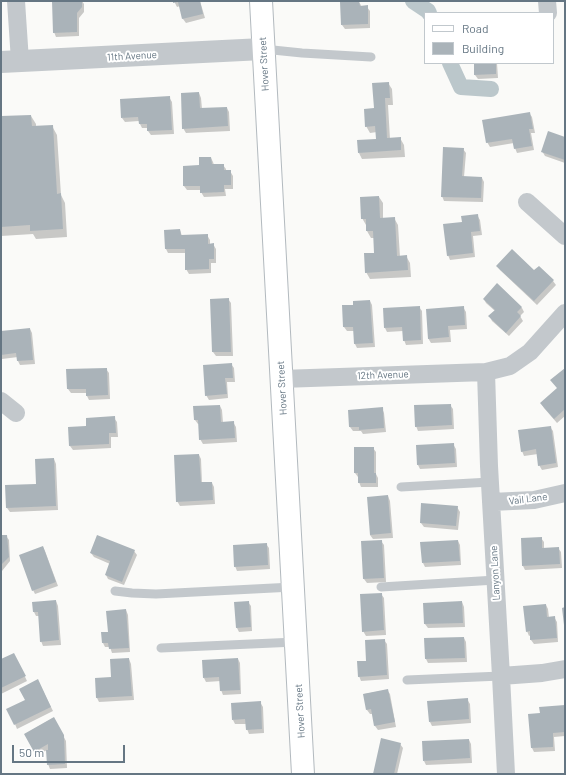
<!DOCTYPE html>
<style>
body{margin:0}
#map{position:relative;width:566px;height:775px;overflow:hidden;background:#fafaf8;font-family:Barlow,sans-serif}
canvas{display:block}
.frame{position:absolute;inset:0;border:2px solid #657683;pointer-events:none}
.legend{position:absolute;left:424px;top:12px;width:130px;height:52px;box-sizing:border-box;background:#fff;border:1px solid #c1c8cd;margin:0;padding:5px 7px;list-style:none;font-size:12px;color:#657683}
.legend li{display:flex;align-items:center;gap:8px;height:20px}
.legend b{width:20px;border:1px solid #c1c8cd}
.scale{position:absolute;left:12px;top:745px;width:113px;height:18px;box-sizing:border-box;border:2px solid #657683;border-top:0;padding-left:5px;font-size:12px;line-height:14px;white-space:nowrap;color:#657683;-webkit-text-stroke:3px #fff;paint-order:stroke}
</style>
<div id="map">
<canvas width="566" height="775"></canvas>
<div class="frame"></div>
<ul class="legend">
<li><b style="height:5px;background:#fff"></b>Road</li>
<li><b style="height:11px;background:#aab3b9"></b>Building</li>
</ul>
<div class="scale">50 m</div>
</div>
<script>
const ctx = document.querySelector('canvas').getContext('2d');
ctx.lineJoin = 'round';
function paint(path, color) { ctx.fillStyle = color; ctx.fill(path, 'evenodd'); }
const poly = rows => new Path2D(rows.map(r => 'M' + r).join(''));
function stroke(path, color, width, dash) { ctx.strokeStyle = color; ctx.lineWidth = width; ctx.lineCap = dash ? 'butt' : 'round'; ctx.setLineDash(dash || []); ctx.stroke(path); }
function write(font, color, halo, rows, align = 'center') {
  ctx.font = font + ' Barlow,sans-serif'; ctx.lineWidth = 4; ctx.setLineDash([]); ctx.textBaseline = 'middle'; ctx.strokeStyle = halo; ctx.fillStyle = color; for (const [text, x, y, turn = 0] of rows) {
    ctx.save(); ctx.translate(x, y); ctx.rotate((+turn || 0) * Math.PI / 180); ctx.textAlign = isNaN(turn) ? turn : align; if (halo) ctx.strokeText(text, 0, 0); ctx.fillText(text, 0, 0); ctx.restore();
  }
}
paint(poly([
 [53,1,82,1,84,4,84,12,79,18,79,36,56,37,54,32],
 [174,1,200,1,205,18,186,23,183,19,180,6,177,7],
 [491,1,510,1,491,2],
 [359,2,362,7,367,7,370,11,370,28,345,29,342,25],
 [475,63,497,63,498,78,478,79,475,75],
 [388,83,392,89,393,105,388,105,390,139,400,138,404,145,405,157,362,159,359,153,377,140,377,132,370,133,366,126,375,109],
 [199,93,201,98,202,109,227,108,229,112,230,131,186,133,183,128],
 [169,97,172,102,174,134,151,135,148,131,148,128,142,128,140,124,139,121,125,122,122,118],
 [529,113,532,117,535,133,531,133,534,150,517,153,515,148,514,143,490,147,487,142],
 [31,116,36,124,36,127,52,126,57,135,61,195,65,203,67,237,36,239,33,234,1,236,1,117],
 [565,138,565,163,545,156,542,151],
 [463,149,466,153,464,177,482,178,484,182,483,202,444,201,442,196],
 [211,158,213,162,214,165,223,165,226,169,226,171,230,171,233,176,233,189,225,189,226,196,204,197,201,192,201,190,187,190,184,186],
 [379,197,383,203,383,219,394,218,398,225,400,257,406,256,410,263,411,277,370,279,366,272,375,254,374,238,371,238,367,231,367,225,366,225,362,218],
 [477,215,480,220,482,235,473,236,475,257,450,260,448,255,463,222],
 [180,230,182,236,207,235,210,240,210,245,213,244,216,249,216,263,211,263,211,273,189,274,186,269,186,253,168,253,166,249],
 [497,266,534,272,553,281,556,285,537,305,500,270],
 [497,285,522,308,524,312,520,316,523,321,509,336,492,321,490,317,495,311,486,303,484,299],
 [228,299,231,303,233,356,216,356,213,352],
 [370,301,372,305,375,347,357,348,355,344,354,331,347,331,344,327,343,306,354,306],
 [419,307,422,311,423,344,406,345,404,340,403,331,387,332,385,328],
 [463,307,466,312,467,329,450,330,451,342,431,343,428,338],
 [30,329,32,333,35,364,20,365,18,361,18,357,2,359,1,332],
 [231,364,234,368,235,382,227,382,228,398,209,400,206,395],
 [106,369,109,373,110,399,89,400,87,396,87,393,71,393,68,389],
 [565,369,565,416,557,423,544,408,541,403,558,389,552,381],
 [450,405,453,409,454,429,418,431,416,426],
 [220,406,222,410,223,423,233,422,236,427,237,442,203,444,200,439,199,424,198,424,195,420],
 [382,408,384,413,386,432,363,434,361,431,353,431,350,427,349,411],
 [114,418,117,422,118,437,111,437,111,448,73,450,70,446,87,427],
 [550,427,553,431,558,467,542,470,539,465,538,454,524,456,522,451],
 [453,444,456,449,457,467,420,469,418,465],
 [373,448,376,452,376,474,378,478,378,487,361,487,359,482,359,477,358,477,355,473],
 [199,455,201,459,202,483,212,483,214,487,215,504,180,506,177,501],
 [54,459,56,464,58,510,10,512,7,508,37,485],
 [388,496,390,501,393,538,373,539,370,535],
 [457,507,460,512,458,530,424,527,421,523],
 [1,536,6,536,9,540,10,561,2,571,1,569],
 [541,538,544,542,544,549,558,548,561,552,562,568,525,570,523,566],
 [381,541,384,545,386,582,367,583,364,579,362,542],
 [458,541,460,545,461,565,425,567,423,563],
 [266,544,269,548,270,569,237,571,235,566],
 [43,547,45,551,58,586,35,594,33,590],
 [134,551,137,555,124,585,108,579,106,575,110,564,94,557,91,553],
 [381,594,384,598,386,635,366,636,363,631],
 [56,601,58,606,61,645,43,646,41,641,39,616,36,616,34,612],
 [235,602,248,602,251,606,252,631,239,632,237,628],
 [462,602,464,607,465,627,428,628,425,624,424,604],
 [546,605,548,609,549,618,554,617,557,622,558,642,534,644,531,640,531,635,529,636,527,631],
 [126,610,128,615,130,652,112,653,110,647,105,647,103,643,109,633],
 [464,638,466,642,467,662,428,663,426,659],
 [384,640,387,644,389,679,361,681,359,676,367,661],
 [16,658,27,681,1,694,1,660],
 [129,659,131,664,134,700,99,702,97,698,96,679,112,678],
 [238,659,240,663,241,694,223,695,221,690,221,681,206,682,204,678],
 [40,685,53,711,17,729,15,724,26,700],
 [387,690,390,694,396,727,378,730,375,726,373,714,370,714,367,710,364,694],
 [467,699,470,704,471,723,432,726,430,722],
 [260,702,263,707,264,733,249,734,247,729,246,724,235,724,233,720],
 [565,708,565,736,554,737,555,751,534,752,532,748,529,715,541,714],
 [53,718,66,741,67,768,50,769,48,764,47,750,37,756,25,734],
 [469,740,471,744,472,763,426,765,424,761],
 [400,744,403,748,397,774,374,774]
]), '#0003');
stroke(poly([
 [413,1,428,11,429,13],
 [450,63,461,87,491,89]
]), '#bbc7cb', 16);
paint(poly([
 [52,1,82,1,82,7,77,13,77,32,53,33],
 [173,1,200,1,203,14,182,19,178,2,173,3],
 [357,1,359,1,360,6,368,5,368,24,341,25,340,2],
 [474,63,496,63,496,74,474,75],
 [389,82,390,98,385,98,387,138,401,137,401,150,358,153,357,140,376,139,375,126,365,127,364,109,374,108,372,83],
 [199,92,200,108,227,107,228,126,182,129,181,93],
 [170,96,172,130,147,131,147,124,139,124,138,117,121,118,120,99],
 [530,112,533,129,529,129,532,146,514,149,512,139,486,143,482,120],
 [31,115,32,126,53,125,57,194,61,193,63,229,30,231,30,225,1,227,1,116],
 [548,131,565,137,565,160,541,152],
 [443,147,464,148,462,176,482,177,481,198,441,197],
 [199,157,211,157,212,164,224,164,224,170,231,170,231,185,224,185,224,192,200,193,200,186,183,186,183,166,199,165],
 [379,196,380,218,395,217,397,256,407,255,408,270,365,273,364,253,374,253,373,231,366,231,366,219,361,219,360,197],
 [478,214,480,231,471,232,473,253,447,256,443,224,462,222,461,216],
 [180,229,181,235,208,234,208,244,214,243,214,259,209,259,209,269,185,270,185,249,165,249,164,230],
 [512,249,534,270,539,266,554,280,534,301,496,266],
 [497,283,522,307,517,312,521,316,506,333,488,316,495,310,483,299],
 [229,298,231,352,212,352,210,299],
 [370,300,373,343,354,344,353,327,343,327,342,305,353,305,353,301],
 [420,306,421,340,403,341,402,327,384,328,383,308],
 [464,306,465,325,448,326,449,337,428,339,426,309],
 [30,328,33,360,17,361,16,353,1,355,1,331],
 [232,363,233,378,225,378,227,394,205,396,203,365],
 [107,368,108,395,86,396,86,389,67,389,66,369],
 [565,368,565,409,554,419,540,403,557,388,550,380],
 [451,404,452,425,415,427,414,405],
 [220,405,221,422,234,421,235,438,199,440,198,420,194,420,193,406],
 [383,407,384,428,359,430,359,427,349,427,348,410],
 [115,416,116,433,109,433,109,444,69,446,68,427,86,426,86,418],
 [551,426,556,463,538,466,536,449,521,452,518,430],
 [454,443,455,463,417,465,416,445],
 [354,447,374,447,374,473,376,473,376,483,358,483,358,473,354,473],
 [199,454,201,482,212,482,213,500,176,502,174,455],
 [54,458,56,506,6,508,5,485,36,484,35,459],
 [388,495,391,533,370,535,367,497],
 [421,503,458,506,456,526,420,523],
 [1,535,7,535,9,557,1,565],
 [97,535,135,550,122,582,105,575,110,561,90,553],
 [542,537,542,548,559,547,560,564,522,566,521,538],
 [382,540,384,578,363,579,361,541],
 [458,540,460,561,422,563,420,542],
 [267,543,268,565,234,567,233,545],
 [43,546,56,582,32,591,19,555],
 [382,593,384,630,362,632,360,594],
 [56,600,59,640,40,642,38,612,33,612,32,602],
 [249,601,251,627,236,628,234,602],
 [462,601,463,623,424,624,423,603],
 [546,604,547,617,555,616,557,638,530,640,530,631,526,632,523,606],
 [565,607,565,625,564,625,562,608],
 [126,609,129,648,109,649,108,643,102,643,101,632,108,632,106,611],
 [464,637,465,658,425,659,424,638],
 [385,639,387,675,358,677,357,661,366,661,365,640],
 [14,653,26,676,1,688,1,659],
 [129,658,132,696,96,698,95,678,111,677,110,659],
 [238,658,240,690,220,691,219,677,203,678,202,660],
 [38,679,51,707,14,725,6,709,25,700,19,689],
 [388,689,395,722,374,726,371,709,366,710,363,694],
 [468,698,469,719,429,722,427,701],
 [261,701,262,729,246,730,245,719,232,720,231,703],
 [565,705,565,732,553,733,553,747,531,748,528,714,540,713,539,707],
 [54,717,64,735,65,764,47,765,46,750,48,750,48,744,34,752,24,734],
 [381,738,401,743,394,774,373,774],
 [469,739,470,758,423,761,422,741]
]), '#aab3b9');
const secondary = poly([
 [261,1,303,774]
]);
stroke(secondary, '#b3babf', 24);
stroke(poly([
 [263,49,302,53,371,57],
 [401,487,490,482],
 [381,587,496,580],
 [115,591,132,593,156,594,293,587],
 [161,648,296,642],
 [407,680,501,676]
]), '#c3c8cc', 9);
stroke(poly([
 [16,1,20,61],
 [547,1,548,13],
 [527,202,565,236],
 [486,372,489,466,501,676,506,774],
 [281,379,486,372,510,366,530,352,565,313],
 [1,401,16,413],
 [491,502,534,500,565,493],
 [501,676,542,673,565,669]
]), '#c3c8cc', 18);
stroke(poly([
 [1,62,263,49]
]), '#c3c8cc', 22);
stroke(secondary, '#fff', 22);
write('10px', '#657683', '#fff', [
 ["11th Avenue",132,56,-3],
 ["Hover Street",264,64,-93],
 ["12th Avenue",383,375,-2],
 ["Hover Street",282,388,-93],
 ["Vail Lane",528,499,-7],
 ["Lanyon Lane",495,573,-93],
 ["Hover Street",300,711,-93]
]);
</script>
